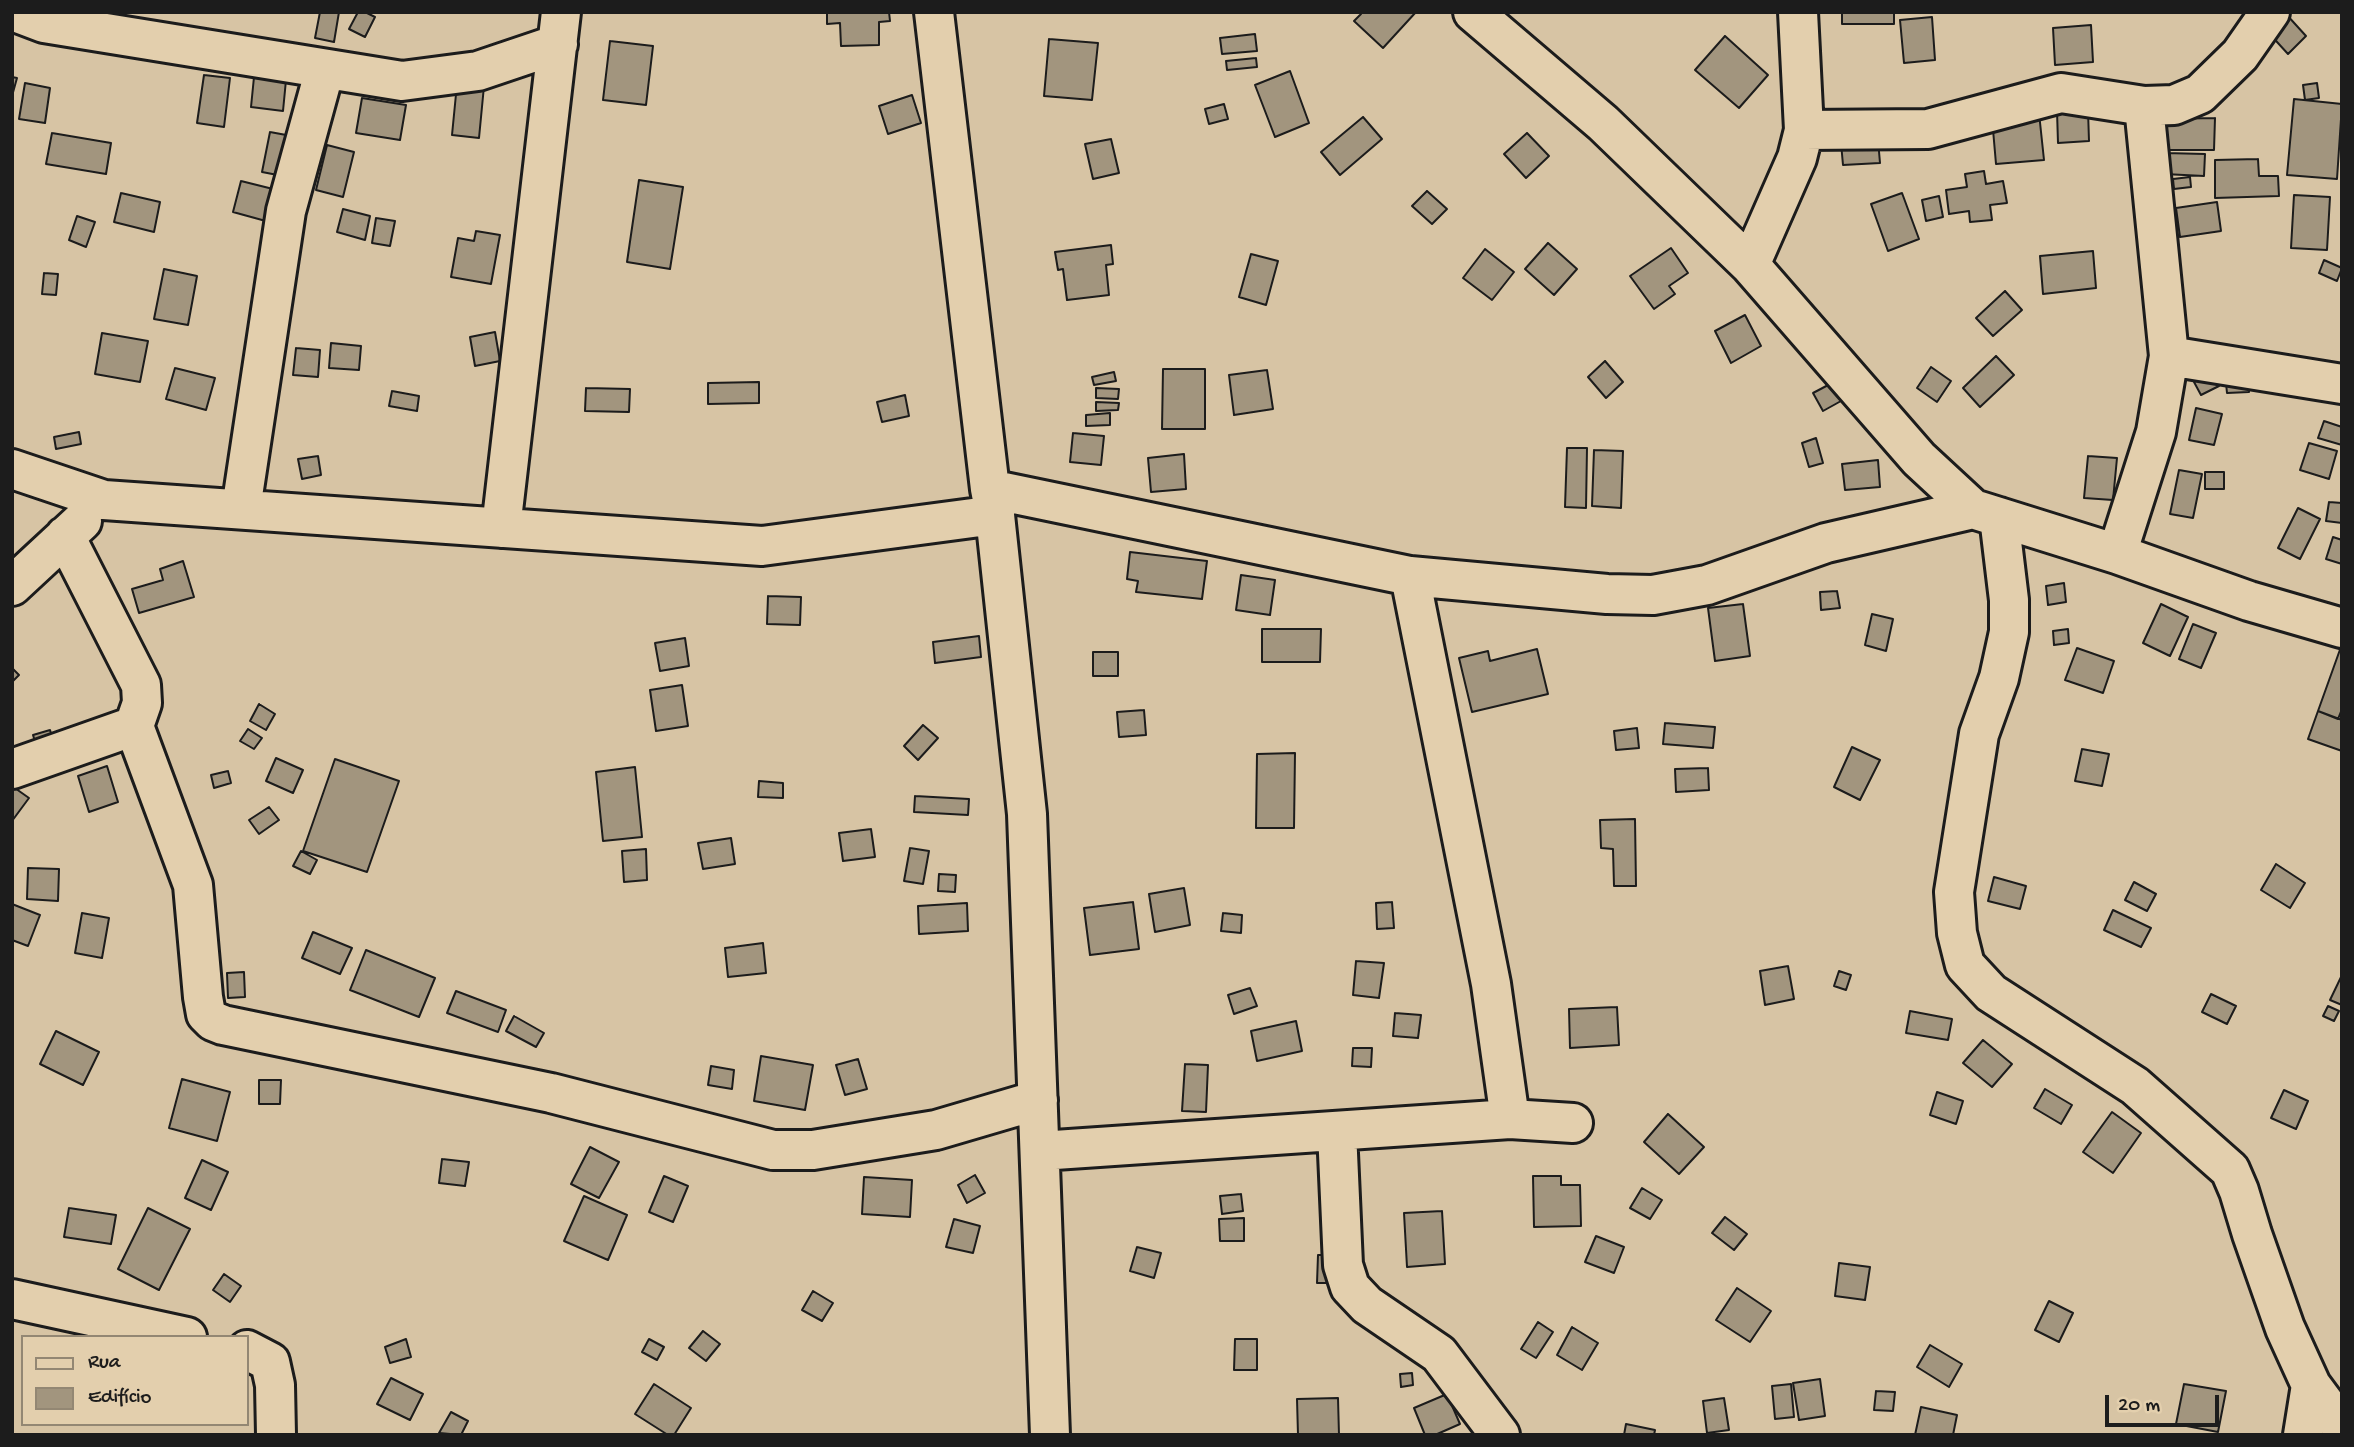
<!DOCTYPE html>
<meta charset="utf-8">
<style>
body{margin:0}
#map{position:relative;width:2354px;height:1447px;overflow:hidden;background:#d7c4a4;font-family:"Gochi Hand",sans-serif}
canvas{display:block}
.frame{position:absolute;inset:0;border:14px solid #1c1c1c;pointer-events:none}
.legend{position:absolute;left:21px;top:1335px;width:228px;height:91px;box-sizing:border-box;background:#e3cfad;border:2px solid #938773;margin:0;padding:9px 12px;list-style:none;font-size:21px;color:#1c1c1c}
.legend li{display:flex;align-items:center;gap:14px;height:35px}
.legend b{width:35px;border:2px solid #938773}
.scale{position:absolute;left:2105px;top:1395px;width:114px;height:32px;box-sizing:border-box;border:4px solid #1c1c1c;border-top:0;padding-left:9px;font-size:21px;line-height:24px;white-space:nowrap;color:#1c1c1c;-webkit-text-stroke:5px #e3cfad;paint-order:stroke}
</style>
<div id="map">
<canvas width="2354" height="1447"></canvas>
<div class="frame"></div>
<ul class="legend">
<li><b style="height:9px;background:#e3cfad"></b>Rua</li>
<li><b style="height:19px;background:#a2957e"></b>Edifício</li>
</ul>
<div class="scale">20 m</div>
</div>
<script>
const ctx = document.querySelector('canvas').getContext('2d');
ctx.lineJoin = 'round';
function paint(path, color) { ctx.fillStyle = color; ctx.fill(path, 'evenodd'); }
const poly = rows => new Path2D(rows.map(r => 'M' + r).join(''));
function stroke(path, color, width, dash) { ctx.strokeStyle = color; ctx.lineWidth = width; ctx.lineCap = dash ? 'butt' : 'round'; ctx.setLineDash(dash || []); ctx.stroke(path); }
const building = poly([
 [320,12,339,12,334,42,315,38,320,12],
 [358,12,365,12,375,17,365,37,349,29,358,12],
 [827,12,889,12,890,21,879,22,879,45,841,46,840,23,827,24,827,12],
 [1359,12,1416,12,1383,48,1354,21,1361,14,1359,12],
 [1842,12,1894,12,1894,24,1842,24,1842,12],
 [2286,14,2306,36,2288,54,2267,31,2286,14],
 [1932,17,1935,60,1904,63,1900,20,1932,17],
 [2091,25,2093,62,2055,65,2053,28,2091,25],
 [1255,34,1257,51,1222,54,1220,38,1255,34],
 [1725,36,1768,75,1739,108,1695,70,1725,36],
 [1049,39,1098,43,1092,100,1044,96,1049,39],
 [610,41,653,46,646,105,603,100,610,41],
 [1256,58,1257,67,1227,70,1226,61,1256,58],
 [1290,71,1309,123,1275,137,1255,85,1290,71],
 [204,75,230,78,224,127,197,123,204,75],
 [12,77,17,78,12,96,12,77],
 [254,77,286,80,283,111,251,107,254,77],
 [25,83,50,88,45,123,19,119,25,83],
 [2317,83,2319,98,2305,100,2303,85,2317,83],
 [457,84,484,86,479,138,452,135,457,84],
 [912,95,921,123,888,134,879,106,912,95],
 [362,98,406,105,400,140,356,133,362,98],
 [2294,99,2342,104,2337,179,2287,175,2294,99],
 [1224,104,1228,119,1209,124,1205,109,1224,104],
 [2088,110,2089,141,2058,143,2057,111,2088,110],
 [2039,113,2044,160,1996,164,1992,118,2039,113],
 [1363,117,1382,139,1340,175,1321,152,1363,117],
 [2215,118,2214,150,2165,150,2165,119,2215,118],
 [270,132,297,137,288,177,262,172,270,132],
 [52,133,111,143,106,174,46,164,52,133],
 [1527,133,1549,156,1526,178,1504,154,1527,133],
 [1111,139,1119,173,1093,179,1085,144,1111,139],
 [1878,140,1880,163,1843,165,1841,143,1878,140],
 [327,145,354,152,343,197,316,190,327,145],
 [2165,153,2205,154,2204,176,2164,174,2165,153],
 [2258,159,2259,176,2278,176,2279,196,2215,198,2215,160,2258,159],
 [1984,171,1986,184,2003,181,2007,203,1990,205,1992,220,1970,222,1969,211,1949,214,1946,190,1967,187,1965,174,1984,171],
 [2190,177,2191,187,2174,189,2173,179,2190,177],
 [639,180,683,187,670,269,627,262,639,180],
 [241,181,281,191,273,223,233,212,241,181],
 [1427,191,1447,209,1432,224,1412,206,1427,191],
 [121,193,160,202,154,232,114,222,121,193],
 [1902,193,1919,239,1888,251,1871,204,1902,193],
 [2294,195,2330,197,2327,250,2291,248,2294,195],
 [1939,196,1943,217,1926,221,1922,200,1939,196],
 [2217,202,2221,231,2180,237,2176,208,2217,202],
 [343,209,370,216,365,240,337,232,343,209],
 [77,216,95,222,86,247,69,240,77,216],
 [376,218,395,221,390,246,372,243,376,218],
 [476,231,500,235,491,284,451,277,458,238,474,241,476,231],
 [1548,243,1577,269,1554,295,1525,269,1548,243],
 [1111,245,1113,264,1106,265,1109,295,1067,300,1063,269,1058,270,1055,252,1111,245],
 [1671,248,1688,273,1669,286,1675,294,1654,309,1630,276,1671,248],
 [1485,249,1514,272,1492,300,1463,278,1485,249],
 [2093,251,2096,288,2043,294,2040,256,2093,251],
 [1251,254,1278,261,1266,305,1239,297,1251,254],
 [2324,260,2342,268,2337,281,2319,273,2324,260],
 [164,269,197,276,188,325,154,319,164,269],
 [44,273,58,274,56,295,42,294,44,273],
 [2005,291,2022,310,1993,336,1976,318,2005,291],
 [1745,315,1761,346,1731,363,1715,331,1745,315],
 [495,332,500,361,475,366,470,337,495,332],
 [102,333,148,341,140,382,95,374,102,333],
 [331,343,361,346,359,370,329,368,331,343],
 [296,348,320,350,318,377,293,375,296,348],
 [1996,356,2014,375,1980,407,1963,388,1996,356],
 [1605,361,1623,382,1606,398,1588,377,1605,361],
 [1931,367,1951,381,1937,402,1917,388,1931,367],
 [175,368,215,378,206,410,166,399,175,368],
 [1163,369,1205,369,1205,429,1162,429,1163,369],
 [1267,370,1273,409,1234,415,1229,375,1267,370],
 [1114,372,1116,381,1094,385,1092,377,1114,372],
 [2213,373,2219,386,2201,395,2194,382,2213,373],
 [2249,381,2249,392,2227,393,2226,383,2249,381],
 [759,382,759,403,708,404,708,383,759,382],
 [1832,383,1841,401,1823,411,1813,393,1832,383],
 [586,388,630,389,629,412,585,411,586,388],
 [1096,388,1119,389,1118,399,1096,398,1096,388],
 [392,391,419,396,417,411,389,406,392,391],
 [905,395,909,416,882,422,877,402,905,395],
 [1096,402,1119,403,1118,410,1096,411,1096,402],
 [2196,408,2222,414,2214,445,2189,440,2196,408],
 [1110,413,1110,425,1086,426,1086,415,1110,413],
 [2324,421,2342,427,2342,445,2318,438,2324,421],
 [79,432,81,444,56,449,54,437,79,432],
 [1073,433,1104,436,1101,465,1070,462,1073,433],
 [1816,438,1823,463,1809,467,1802,443,1816,438],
 [2309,443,2337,451,2329,479,2300,470,2309,443],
 [1567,448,1587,448,1586,508,1565,507,1567,448],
 [1594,450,1623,451,1621,508,1592,506,1594,450],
 [1184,454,1186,489,1151,492,1148,458,1184,454],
 [318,456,321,475,302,479,298,459,318,456],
 [2088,456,2117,458,2113,500,2084,498,2088,456],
 [1878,460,1880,487,1845,490,1842,464,1878,460],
 [2179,470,2202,474,2193,518,2170,514,2179,470],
 [2205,472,2224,472,2224,489,2205,489,2205,472],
 [2329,502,2342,503,2342,523,2326,521,2329,502],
 [2298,508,2320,519,2300,559,2278,548,2298,508],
 [2333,537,2342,540,2342,564,2326,559,2333,537],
 [1130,552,1207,561,1202,599,1136,592,1138,581,1127,579,1130,552],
 [183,561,194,597,139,613,132,589,163,580,160,569,183,561],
 [1241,575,1275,580,1270,615,1236,610,1241,575],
 [2064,583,2066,602,2048,605,2046,586,2064,583],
 [1837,591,1840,608,1821,610,1820,592,1837,591],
 [768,596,801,597,800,625,767,624,768,596],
 [1743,604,1750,656,1715,661,1708,608,1743,604],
 [2161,604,2188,617,2170,656,2143,643,2161,604],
 [1872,614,1893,619,1886,651,1865,645,1872,614],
 [2193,624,2216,633,2201,668,2179,659,2193,624],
 [1262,629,1321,629,1320,662,1262,662,1262,629],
 [2068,629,2069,643,2054,645,2053,631,2068,629],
 [979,636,981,657,935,663,933,642,979,636],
 [685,638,689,666,660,671,655,643,685,638],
 [2342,644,2342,709,2338,719,2318,711,2342,644],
 [2077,648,2114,661,2103,693,2065,680,2077,648],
 [1537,649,1548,694,1472,712,1459,658,1488,651,1490,661,1537,649],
 [1093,652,1118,652,1118,676,1093,676,1093,652],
 [12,668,19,675,12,682,12,668],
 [682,685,688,726,656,731,650,690,682,685],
 [259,704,275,714,266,730,250,721,259,704],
 [1144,710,1146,735,1119,737,1117,712,1144,710],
 [2318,711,2342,720,2342,751,2308,739,2318,711],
 [1665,723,1715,727,1713,748,1663,744,1665,723],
 [923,725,938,738,918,760,904,746,923,725],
 [1637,728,1639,748,1616,750,1614,731,1637,728],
 [248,729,262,738,254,749,240,741,248,729],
 [50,730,55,746,38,751,33,735,50,730],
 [1852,747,1880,760,1860,800,1834,787,1852,747],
 [2082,749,2109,754,2102,786,2075,781,2082,749],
 [1295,753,1294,828,1256,828,1257,754,1295,753],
 [276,758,303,770,293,793,266,781,276,758],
 [335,759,399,781,367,872,303,851,335,759],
 [107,766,118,802,89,812,78,776,107,766],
 [635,767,642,837,603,841,596,772,635,767],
 [1708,768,1709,790,1676,792,1675,769,1708,768],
 [228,771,231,783,214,788,211,775,228,771],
 [759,781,783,783,783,798,758,797,759,781],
 [12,786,29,798,12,821,12,786],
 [915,796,969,799,968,815,914,812,915,796],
 [269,807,279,820,259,834,249,820,269,807],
 [1635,819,1636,886,1614,886,1613,849,1601,848,1600,820,1635,819],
 [871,829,875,857,843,861,839,833,871,829],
 [731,838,735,864,703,869,698,843,731,838],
 [910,848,929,851,923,884,904,881,910,848],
 [646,849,647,880,624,882,622,851,646,849],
 [301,851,317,860,310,874,293,866,301,851],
 [2276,864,2305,883,2290,908,2261,890,2276,864],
 [28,868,59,869,58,901,27,899,28,868],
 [939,874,956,875,955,892,938,891,939,874],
 [1994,877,2026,886,2020,909,1988,901,1994,877],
 [2134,882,2156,894,2147,911,2125,900,2134,882],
 [1184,888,1190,925,1155,932,1149,894,1184,888],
 [1133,902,1139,949,1090,955,1084,908,1133,902],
 [1392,902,1394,928,1377,929,1376,903,1392,902],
 [967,903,968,931,919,934,918,906,967,903],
 [12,904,40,915,28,946,12,940,12,904],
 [2113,910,2151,928,2141,947,2104,930,2113,910],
 [82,913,109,918,102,958,75,953,82,913],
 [1223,913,1242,915,1241,933,1221,931,1223,913],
 [313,932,352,948,340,974,302,958,313,932],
 [763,943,766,973,728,977,725,948,763,943],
 [366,950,435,978,419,1017,350,990,366,950],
 [1356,961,1384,963,1379,998,1353,995,1356,961],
 [1788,966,1794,999,1765,1005,1760,971,1788,966],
 [1839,971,1851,975,1846,990,1834,986,1839,971],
 [244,972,245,997,228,998,227,973,244,972],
 [2342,975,2342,1005,2330,1000,2342,975],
 [1250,988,1257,1006,1234,1014,1228,995,1250,988],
 [456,991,506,1010,498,1032,447,1013,456,991],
 [2211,994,2236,1006,2227,1024,2202,1012,2211,994],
 [2328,1006,2339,1011,2334,1021,2323,1016,2328,1006],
 [1617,1007,1619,1045,1570,1048,1569,1009,1617,1007],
 [1910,1011,1952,1019,1948,1040,1906,1033,1910,1011],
 [1395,1013,1421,1015,1418,1038,1393,1036,1395,1013],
 [514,1016,544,1033,536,1047,506,1031,514,1016],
 [1296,1021,1302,1051,1257,1061,1251,1031,1296,1021],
 [56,1031,99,1052,83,1085,40,1064,56,1031],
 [1983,1040,2012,1064,1992,1087,1963,1063,1983,1040],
 [1353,1048,1372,1048,1371,1067,1352,1066,1353,1048],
 [761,1056,813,1065,805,1110,754,1101,761,1056],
 [858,1059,867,1089,845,1095,836,1065,858,1059],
 [1185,1064,1208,1065,1206,1112,1182,1111,1185,1064],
 [711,1066,734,1070,732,1089,708,1085,711,1066],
 [182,1079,230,1092,217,1141,169,1128,182,1079],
 [259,1080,281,1080,280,1104,259,1104,259,1080],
 [2045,1089,2072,1105,2061,1124,2034,1108,2045,1089],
 [2284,1090,2308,1101,2296,1129,2271,1118,2284,1090],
 [1937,1092,1963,1101,1956,1124,1930,1115,1937,1092],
 [2112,1112,2141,1133,2113,1173,2083,1152,2112,1112],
 [1668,1114,1704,1147,1679,1174,1644,1142,1668,1114],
 [590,1147,619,1162,599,1198,571,1184,590,1147],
 [442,1159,469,1162,465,1186,439,1183,442,1159],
 [202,1160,228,1172,211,1210,185,1198,202,1160],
 [975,1175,985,1193,967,1203,958,1185,975,1175],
 [664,1176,688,1186,673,1222,649,1212,664,1176],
 [1533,1176,1561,1176,1561,1185,1580,1185,1581,1226,1534,1227,1533,1176],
 [864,1177,912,1180,910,1217,862,1214,864,1177],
 [1642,1188,1662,1200,1650,1219,1630,1208,1642,1188],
 [1241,1194,1243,1211,1222,1214,1220,1196,1241,1194],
 [584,1196,627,1215,608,1260,564,1241,584,1196],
 [69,1208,116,1215,111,1244,64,1237,69,1208],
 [148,1208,190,1229,159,1290,118,1269,148,1208],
 [1442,1211,1445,1264,1407,1267,1404,1213,1442,1211],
 [1725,1217,1747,1234,1734,1250,1712,1233,1725,1217],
 [1244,1218,1244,1241,1220,1241,1219,1219,1244,1218],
 [954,1219,980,1226,973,1253,946,1247,954,1219],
 [1596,1236,1624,1247,1614,1273,1585,1262,1596,1236],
 [1137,1247,1161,1253,1154,1278,1130,1271,1137,1247],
 [1318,1255,1338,1255,1337,1283,1317,1283,1318,1255],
 [1839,1263,1870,1267,1865,1300,1835,1296,1839,1263],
 [224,1274,241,1286,230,1302,213,1290,224,1274],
 [1737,1288,1771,1311,1750,1342,1716,1320,1737,1288],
 [813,1291,833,1303,822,1321,802,1310,813,1291],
 [2049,1301,2073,1313,2059,1342,2035,1330,2049,1301],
 [1538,1322,1553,1332,1536,1358,1521,1349,1538,1322],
 [1572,1327,1598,1343,1582,1370,1557,1355,1572,1327],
 [703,1331,720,1344,706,1361,689,1348,703,1331],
 [406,1339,411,1357,390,1363,385,1347,406,1339],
 [649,1339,664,1347,657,1360,642,1352,649,1339],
 [1235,1339,1257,1339,1257,1370,1234,1370,1235,1339],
 [1930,1345,1962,1364,1949,1387,1917,1367,1930,1345],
 [1412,1373,1413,1385,1401,1387,1400,1374,1412,1373],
 [391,1378,423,1394,410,1420,377,1404,391,1378],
 [1820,1379,1825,1416,1799,1420,1793,1383,1820,1379],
 [654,1384,691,1408,674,1435,668,1435,635,1414,654,1384],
 [1791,1384,1794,1417,1775,1419,1772,1386,1791,1384],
 [2184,1384,2226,1391,2218,1432,2176,1424,2184,1384],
 [1876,1391,1895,1392,1893,1411,1874,1410,1876,1391],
 [1447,1394,1460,1424,1435,1435,1425,1435,1414,1408,1447,1394],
 [1338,1398,1339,1435,1298,1435,1297,1399,1338,1398],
 [1724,1398,1729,1430,1707,1433,1703,1401,1724,1398],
 [1921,1407,1957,1415,1953,1435,1915,1435,1921,1407],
 [451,1412,468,1421,461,1435,439,1433,451,1412],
 [1626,1424,1655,1430,1654,1435,1624,1435,1626,1424]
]);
paint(building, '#a2957e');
stroke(building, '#1c1c1c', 2);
const street = poly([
 [15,12,44,23,402,81,478,71,558,44],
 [934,12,990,489,995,515,1027,814,1050,1435],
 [1473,12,1603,123,1750,265,1919,459,1973,509,2117,554,2249,601,2342,628],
 [1804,130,1928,129,2061,93,2144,106,2174,105,2200,94,2240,55,2270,12],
 [1750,265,1797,158,1804,130,1798,12],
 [2169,356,2342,384],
 [12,469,104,500,762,546,995,515],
 [990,489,1410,576,1607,594,1653,595,1707,585,1826,543,1973,509],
 [241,509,286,211,325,69],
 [1999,517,2009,600,2009,632,1999,678,1979,734,1954,892,1957,933,1965,965,1991,993,2135,1086,2230,1170,2239,1191,2252,1234,2285,1328,2311,1385,2342,1427],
 [501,528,561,12],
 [65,536,141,685,142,703,134,726,193,885,203,997,206,1014,213,1021,223,1025,551,1093,773,1150,813,1150,936,1130,1038,1100],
 [2117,554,2156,432,2169,356,2144,106],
 [1410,576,1491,984,1510,1119],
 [12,586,82,521],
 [12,769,134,726],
 [1337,1131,1343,1265,1350,1287,1367,1305,1439,1354,1500,1435],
 [1040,1151,1510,1119,1573,1123],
 [12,1299,187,1337],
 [247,1350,270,1362,275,1385,276,1435],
 [2303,1435,2311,1385]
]);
stroke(street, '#1c1c1c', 44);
stroke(street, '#e3cfad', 38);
</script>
